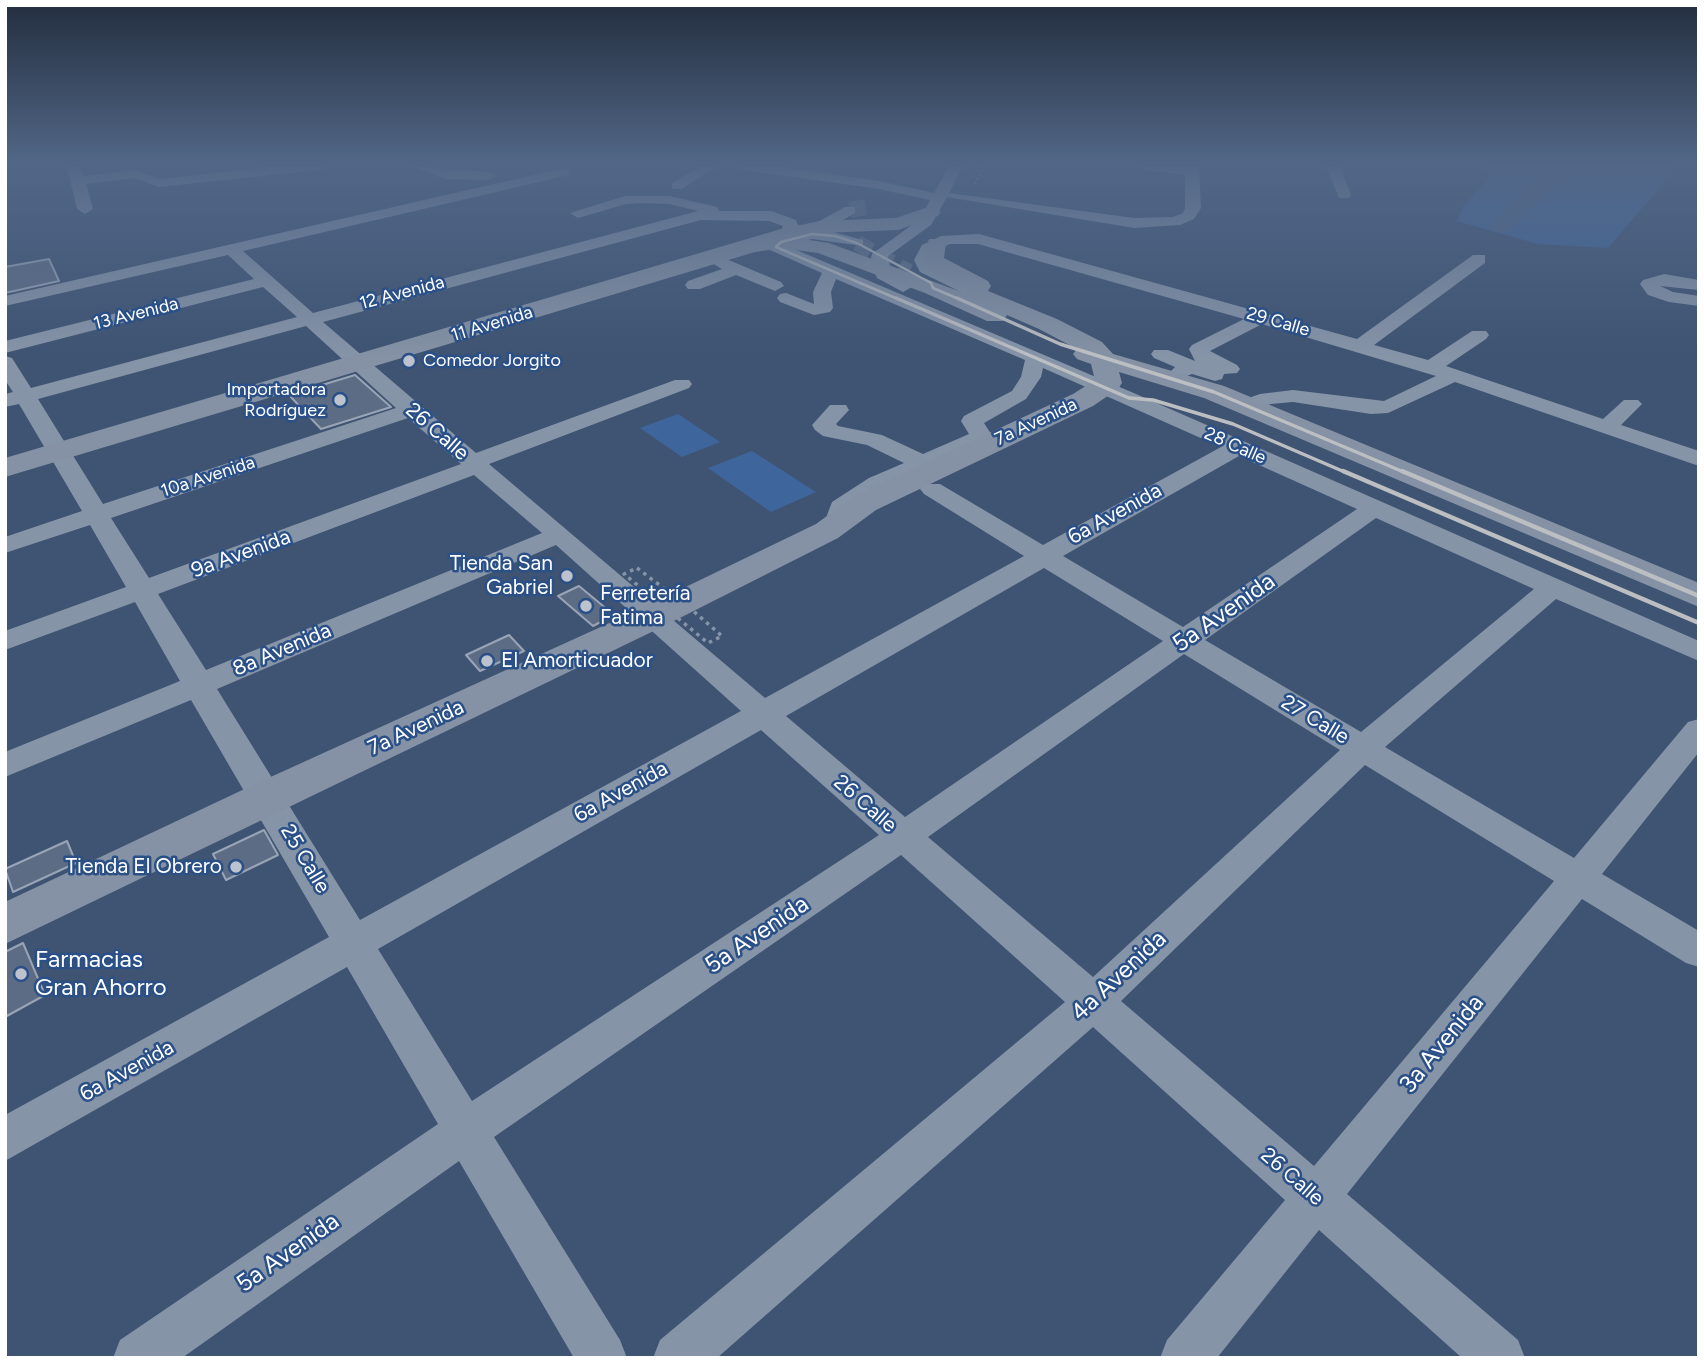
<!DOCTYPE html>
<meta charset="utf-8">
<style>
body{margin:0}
#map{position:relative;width:1704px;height:1363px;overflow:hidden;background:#3f5472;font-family:Figtree,sans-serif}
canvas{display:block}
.frame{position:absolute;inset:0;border:7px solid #fff;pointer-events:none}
</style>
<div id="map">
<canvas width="1704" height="1363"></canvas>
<div class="frame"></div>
</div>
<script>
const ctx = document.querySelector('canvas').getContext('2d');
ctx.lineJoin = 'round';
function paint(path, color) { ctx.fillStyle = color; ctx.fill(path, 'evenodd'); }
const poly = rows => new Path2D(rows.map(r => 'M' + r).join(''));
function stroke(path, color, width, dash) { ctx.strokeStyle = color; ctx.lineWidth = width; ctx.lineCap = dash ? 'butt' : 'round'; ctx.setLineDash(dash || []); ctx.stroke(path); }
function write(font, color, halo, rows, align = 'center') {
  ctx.font = font + ' Figtree,sans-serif'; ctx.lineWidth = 5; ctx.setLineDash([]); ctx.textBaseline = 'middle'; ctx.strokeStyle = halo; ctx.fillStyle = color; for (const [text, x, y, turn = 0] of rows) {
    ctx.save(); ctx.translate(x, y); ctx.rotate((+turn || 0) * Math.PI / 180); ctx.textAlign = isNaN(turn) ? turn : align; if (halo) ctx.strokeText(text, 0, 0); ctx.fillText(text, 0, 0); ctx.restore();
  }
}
paint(poly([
 [1486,166,1668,166,1663,184,1608,248,1538,244,1457,221,1463,207,1489,177],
 [678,414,720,442,682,457,640,428],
 [752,451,816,492,771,512,708,468]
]), '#3f669c');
paint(poly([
 [1539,166,1561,166,1562,175,1510,232,1492,232,1489,227,1492,222,1540,174,1539,166]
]), '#4b658b');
const building = poly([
 [49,259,59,281,5,293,5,267,49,259],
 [355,375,391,407,321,429,289,395,355,375],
 [579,586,614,615,593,626,558,596,579,586],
 [509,635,524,651,480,671,466,655,509,635],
 [264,830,278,855,226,880,213,854,264,830],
 [67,841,76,863,13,892,5,869,67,841],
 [23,943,45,995,5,1017,5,952,23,943]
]);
paint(building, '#5c6c84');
stroke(building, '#99a5b6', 2);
stroke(poly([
 [850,210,872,206],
 [857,243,909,272]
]), '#5c6e87', 16, [16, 8]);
stroke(poly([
 [975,184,984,166]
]), '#8694a8', 2.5, [2, 2.5]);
stroke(poly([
 [637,568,691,609,722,636,708,643,624,574,637,568]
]), '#8694a8', 3.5, [3.5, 4.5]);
paint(poly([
 [80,166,83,176,136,170,160,179,277,166,326,166,319,170,159,187,135,178,86,184,93,209,85,214,77,209,67,167,80,166],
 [411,166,489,172,496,176,489,180,446,179,411,166],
 [700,166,717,166,682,189,672,189,672,183,700,166],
 [737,166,776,166,879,181,934,193,949,166,963,166,949,193,1134,218,1173,217,1183,213,1185,208,1185,175,1146,170,1139,166,1199,166,1201,208,1194,219,1180,225,1134,228,947,197,931,225,888,256,890,271,912,287,903,292,877,278,870,262,872,254,920,219,930,200,879,189,744,170,737,166],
 [1326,166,1340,166,1351,195,1349,198,1339,198,1326,166],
 [564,168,569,169,569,175,243,251,313,313,698,211,669,204,643,203,626,204,578,218,570,213,625,196,669,196,717,207,719,211,771,211,796,220,799,228,796,233,814,229,814,224,845,207,855,207,855,213,825,230,863,240,863,246,812,239,787,246,1136,394,1699,641,1699,661,1556,599,1385,747,1574,858,1688,722,1699,719,1699,752,1602,874,1699,931,1699,967,1686,963,1582,899,1347,1194,1518,1340,1525,1358,1462,1358,1319,1230,1217,1358,1160,1358,1167,1340,1285,1200,1093,1027,717,1358,653,1358,660,1340,1065,1002,901,855,494,1137,620,1340,627,1358,574,1358,459,1161,182,1358,113,1358,120,1340,438,1124,347,967,5,1161,5,1115,329,937,191,700,5,777,5,752,180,681,135,602,5,650,5,631,126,587,90,525,5,553,5,537,82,511,19,404,5,407,5,394,13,392,5,380,5,356,12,358,31,388,297,317,263,287,5,353,5,341,254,279,228,255,5,306,5,296,564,168],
 [701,220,769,221,783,226,780,233,783,237,770,244,770,250,822,273,813,292,814,304,786,293,780,294,777,298,780,302,814,315,830,312,833,308,831,292,836,279,1025,360,1021,377,1012,391,964,416,961,421,969,434,923,454,882,435,838,426,836,424,849,410,846,405,830,405,812,425,815,430,823,436,867,445,904,463,869,478,832,502,826,518,829,523,847,523,852,510,885,488,990,442,993,437,984,423,1026,399,1041,377,1043,368,1221,447,1043,545,940,484,924,484,920,489,924,494,1024,556,765,698,489,464,689,388,692,384,689,380,675,380,476,453,323,322,701,220],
 [306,326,396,408,103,504,38,399,306,326],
 [408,418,461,464,149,578,111,518,408,418],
 [1239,456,1357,509,1183,627,1063,556,1239,456],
 [474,475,542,533,206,670,158,594,474,475],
 [1376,518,1534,589,1361,732,1205,640,1376,518],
 [556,545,741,711,360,920,217,689,556,545],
 [1044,568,1163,641,905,817,786,716,1044,568],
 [1184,654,1340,750,1093,977,928,837,1184,654],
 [761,730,879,835,472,1101,378,949,761,730],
 [1365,765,1554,881,1314,1166,1121,1001,1365,765],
 [979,234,1357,339,1473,255,1485,255,1485,263,1374,345,1428,360,1472,331,1486,331,1489,335,1486,339,1446,366,1603,419,1624,400,1638,400,1642,404,1621,425,1699,451,1699,466,1455,382,1388,413,1371,414,1293,402,1271,404,1248,412,1240,411,1237,406,1240,401,1260,394,1293,390,1384,401,1436,376,1262,324,1210,351,1237,365,1240,369,1237,373,1224,374,1222,379,1215,381,1192,374,1179,379,1172,377,1169,373,1175,367,1154,358,1151,354,1154,350,1168,350,1195,361,1189,349,1192,345,1244,319,978,244,950,244,935,251,930,260,933,265,981,290,984,294,981,298,975,299,920,272,914,260,922,245,941,236,979,234],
 [712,253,781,282,784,286,775,291,736,275,700,289,688,289,685,285,688,281,722,269,704,258,712,253],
 [1664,274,1699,280,1699,290,1660,286,1673,292,1699,296,1699,306,1669,302,1648,295,1640,284,1643,280,1664,274]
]), '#8694a8');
paint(poly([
 [931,206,941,212,938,216,898,230,820,233,796,238,829,243,964,293,968,289,933,273,922,259,929,239,943,239,946,243,944,258,988,281,991,286,988,291,1057,319,1102,342,1113,354,1224,386,1699,583,1699,607,1204,398,1119,372,1122,383,1118,389,1093,406,876,510,838,538,664,626,5,944,5,902,253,785,638,610,816,524,854,496,1073,394,1095,380,1091,364,1077,359,1073,354,1077,349,1039,329,1007,315,1003,321,987,321,925,293,818,253,781,248,755,252,5,477,5,458,781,229,820,221,896,218,931,206]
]), '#8592a5');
stroke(poly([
 [900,300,776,247,781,242,812,234,835,236,857,243,931,283,933,288,961,300]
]), '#bcbfc2', 2.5);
stroke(poly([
 [896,298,1129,398,1153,400,1233,424,1347,473],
 [957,298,1060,344,1214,392,1406,473]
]), '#bcbfc2', 3.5);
stroke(poly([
 [1343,471,1699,623],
 [1402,471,1699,596]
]), '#bcbfc2', 4.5);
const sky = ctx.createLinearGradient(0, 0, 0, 357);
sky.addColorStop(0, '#232e3f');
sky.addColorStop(0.46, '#526787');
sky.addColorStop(1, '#52678700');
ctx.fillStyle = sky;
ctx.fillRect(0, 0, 1704, 357);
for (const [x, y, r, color] of [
 [409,361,7,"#bcc3ce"],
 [340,400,7,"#bcc3ce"],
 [567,576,7,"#bcc3ce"],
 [586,606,7,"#bcc3ce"],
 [487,661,7,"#bcc3ce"],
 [236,867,7,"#bcc3ce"],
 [21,974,7,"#bcc3ce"]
]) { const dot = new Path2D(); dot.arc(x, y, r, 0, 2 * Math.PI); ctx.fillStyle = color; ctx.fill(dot); stroke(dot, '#2a5087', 2.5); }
write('18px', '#fff', '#2a5087', [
 ["12 Avenida",402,293,-15],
 ["13 Avenida",136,314,-14],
 ["29 Calle",1278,322,16],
 ["11 Avenida",492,324,-17],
 ["7a Avenida",1036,422,-25],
 ["28 Calle",1235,446,24],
 ["10a Avenida",208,477,-18]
]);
write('18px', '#fff', '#2a5087', [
 ["Comedor Jorgito",423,361],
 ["Importadora",326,390,"right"],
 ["Rodríguez",326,411,"right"]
], 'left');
write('21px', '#fff', '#2a5087', [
 ["26 Calle",437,432,41],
 ["6a Avenida",1115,514,-29],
 ["9a Avenida",241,554,-20],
 ["8a Avenida",282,650,-23],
 ["27 Calle",1315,720,31],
 ["7a Avenida",416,728,-25],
 ["6a Avenida",621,792,-29],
 ["26 Calle",865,804,41],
 ["25 Calle",305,859,59],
 ["6a Avenida",127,1071,-29],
 ["26 Calle",1292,1177,41]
]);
write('21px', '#fff', '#2a5087', [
 ["Tienda San",553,564],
 ["Gabriel",553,588],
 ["Ferretería",600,594,"left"],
 ["Fatima",600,618,"left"],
 ["El Amorticuador",501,661,"left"],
 ["Tienda El Obrero",222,867]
], 'right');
write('24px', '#fff', '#2a5087', [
 ["5a Avenida",1224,613,-35],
 ["5a Avenida",757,935,-34],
 ["4a Avenida",1119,976,-43],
 ["3a Avenida",1442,1044,-51],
 ["5a Avenida",288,1253,-35]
]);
write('24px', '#fff', '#2a5087', [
 ["Farmacias",35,960],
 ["Gran Ahorro",35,988]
], 'left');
</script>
